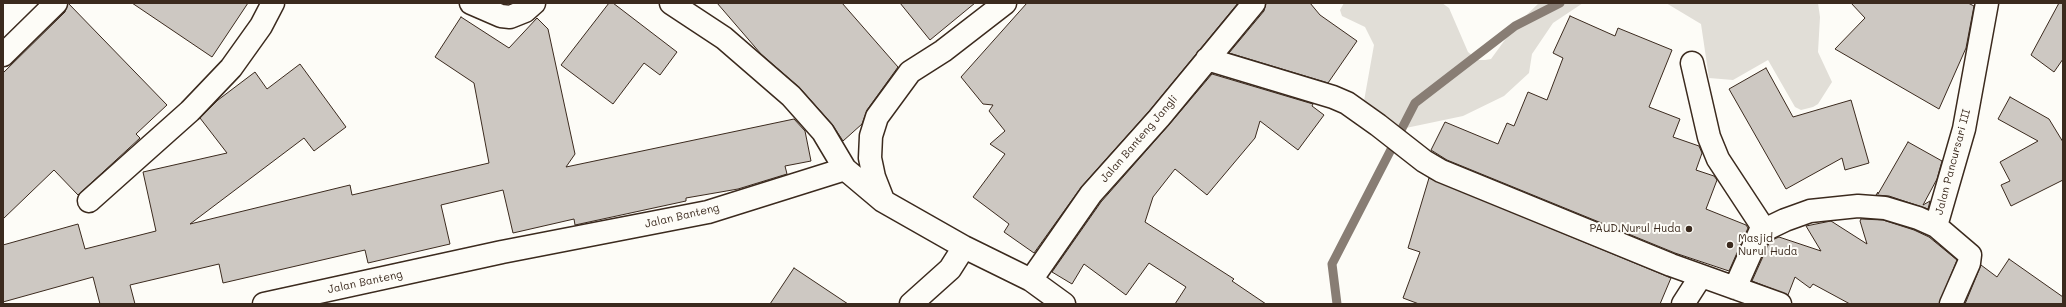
<!DOCTYPE html>
<style>
body{margin:0}
#map{position:relative;width:2066px;height:307px;overflow:hidden;background:#fdfcf7;font-family:Mali,sans-serif}
canvas{display:block}
.frame{position:absolute;inset:0;border:4px solid #3b2a1e;pointer-events:none}
</style>
<div id="map">
<canvas width="2066" height="307"></canvas>
<div class="frame"></div>
</div>
<script>
const ctx = document.querySelector('canvas').getContext('2d');
ctx.lineJoin = 'round';
function paint(path, color) { ctx.fillStyle = color; ctx.fill(path, 'evenodd'); }
const poly = rows => new Path2D(rows.map(r => 'M' + r).join(''));
function stroke(path, color, width, dash) { ctx.strokeStyle = color; ctx.lineWidth = width; ctx.lineCap = dash ? 'butt' : 'round'; ctx.setLineDash(dash || []); ctx.stroke(path); }
function write(font, color, halo, rows, align = 'center') {
  ctx.font = font + ' Mali,sans-serif'; ctx.lineWidth = 4; ctx.setLineDash([]); ctx.textBaseline = 'middle'; ctx.strokeStyle = halo; ctx.fillStyle = color; for (const [text, x, y, turn = 0] of rows) {
    ctx.save(); ctx.translate(x, y); ctx.rotate((+turn || 0) * Math.PI / 180); ctx.textAlign = isNaN(turn) ? turn : align; if (halo) ctx.strokeText(text, 0, 0); ctx.fillText(text, 0, 0); ctx.restore();
  }
}
paint(poly([
 [1344,3,1442,3,1449,8,1468,52,1478,60,1485,60,1491,59,1515,26,1539,3,1583,3,1553,23,1532,54,1529,73,1504,96,1463,116,1401,129,1394,127,1366,108,1364,101,1374,45,1365,27,1342,16,1340,10],
 [1666,3,1818,3,1820,17,1818,52,1832,82,1818,104,1813,107,1801,110,1795,107,1768,60,1733,80,1709,78,1701,24]
]), '#e1ded7');
stroke(poly([
 [1337,304,1332,264,1415,103,1515,26,1560,3]
]), '#887d74', 9);
const building = poly([
 [68,3,167,105,136,134,140,138,78,195,54,170,3,219,3,73,65,12,68,3],
 [132,3,248,3,212,57,132,3],
 [609,3,613,3,677,52,660,75,644,63,613,104,561,65,609,3],
 [717,3,842,3,898,67,867,110,862,124,843,141,832,124,800,88,761,54,717,3],
 [900,3,975,3,930,40,900,3],
 [1027,3,1238,3,1150,110,1082,186,1034,253,1004,232,1009,224,973,197,1005,154,990,144,1005,131,989,111,993,105,983,104,961,77,1027,3],
 [1266,3,1310,3,1320,15,1357,41,1328,83,1229,53,1264,11,1266,3],
 [1851,3,1968,3,1974,6,1966,48,1939,109,1835,49,1865,18,1851,3],
 [2059,3,2063,3,2063,59,2054,72,2031,55,2059,3],
 [1570,16,1615,36,1618,28,1672,50,1649,107,1680,119,1673,137,1699,146,1702,153,1696,170,1714,176,1717,180,1706,209,1746,225,1748,228,1729,271,1675,253,1447,160,1431,150,1445,122,1498,144,1507,123,1514,126,1528,92,1547,100,1563,58,1553,53,1570,16],
 [461,17,509,48,537,18,548,29,575,154,566,167,794,119,805,131,811,161,785,166,787,174,738,189,686,198,686,201,575,225,574,219,513,233,503,190,441,205,450,244,368,263,365,250,223,283,219,264,130,285,135,304,100,304,93,277,3,302,3,245,78,224,85,249,156,231,143,172,227,153,200,118,218,100,255,72,267,89,300,64,346,127,314,151,304,138,190,224,350,185,352,195,489,163,474,83,435,57,461,17],
 [1766,68,1793,117,1851,100,1869,163,1845,170,1842,158,1786,189,1729,89,1766,68],
 [1212,74,1313,104,1312,106,1324,115,1298,150,1260,121,1255,138,1207,195,1175,169,1153,197,1145,222,1234,279,1232,281,1266,304,1175,304,1186,287,1149,263,1126,295,1084,264,1072,284,1052,272,1101,202,1168,126,1212,74],
 [2010,97,2049,119,2063,142,2063,180,2011,206,2001,185,2010,181,2000,162,2038,141,1998,119,2010,97],
 [1908,142,1942,161,1937,179,1923,205,1930,201,1928,209,1889,196,1876,195,1878,192,1878,194,1908,142],
 [1429,178,1671,278,1660,304,1419,304,1403,298,1420,252,1408,248,1429,178],
 [1861,219,1883,220,1914,230,1929,237,1957,260,1939,304,1850,304,1813,284,1810,288,1795,277,1788,295,1752,281,1770,241,1779,237,1821,251,1806,226,1831,221,1867,244,1860,221,1861,219],
 [2009,259,2063,297,2063,304,1965,304,1981,265,1997,277,2009,259],
 [794,268,848,304,770,304,794,268]
]);
paint(building, '#cdc8c2');
stroke(building, '#3b2a1e', 1);
const minor = poly([
 [471,3,501,16,510,17,525,11,534,3],
 [671,3,724,38,791,96,823,132,845,169],
 [3,55,56,3],
 [1207,59,1333,97,1347,103,1378,125,1424,161,1441,171,1671,265,1780,304],
 [1692,63,1709,137,1718,159,1764,229],
 [883,200,874,177,870,158,871,136,877,117,910,72,943,51,1005,3],
 [89,201,190,111,231,68,261,26,273,3],
 [1031,280,1091,194,1159,118,1254,3],
 [1735,288,1760,232,1785,220,1810,211,1858,206,1885,208,1918,218,1936,226],
 [264,304,502,252,708,212,845,169,883,201,964,247,1031,280,1064,304],
 [911,304,950,269,964,247],
 [1683,304,1701,276],
 [1951,304,1969,263,1970,255,1936,226,1964,129,1987,3]
]);
stroke(minor, '#3b2a1e', 25);
stroke(minor, '#fdfcf7', 22);
for (const [x, y, r, color] of [
 [1689,229,4,"#3b2a1e"],
 [1730,245,4,"#3b2a1e"]
]) { const dot = new Path2D(); dot.arc(x, y, r, 0, 2 * Math.PI); ctx.fillStyle = color; ctx.fill(dot); stroke(dot, '#fdfcf7', 1.5); }
write('11px', '#3b2a1e', '#fdfcf7', [
 ["Jalan Banteng Jangli",1139,139,-49],
 ["Jalan Pancursari III",1953,162,-75],
 ["Jalan Banteng",682,216,-13],
 ["Jalan Banteng",365,282,-12]
]);
write('11px', '#3b2a1e', '#fdfcf7', [
 ["PAUD Nurul Huda",1681,229],
 ["Masjid",1738,239,"left"],
 ["Nurul Huda",1738,252,"left"]
], 'right');
</script>
